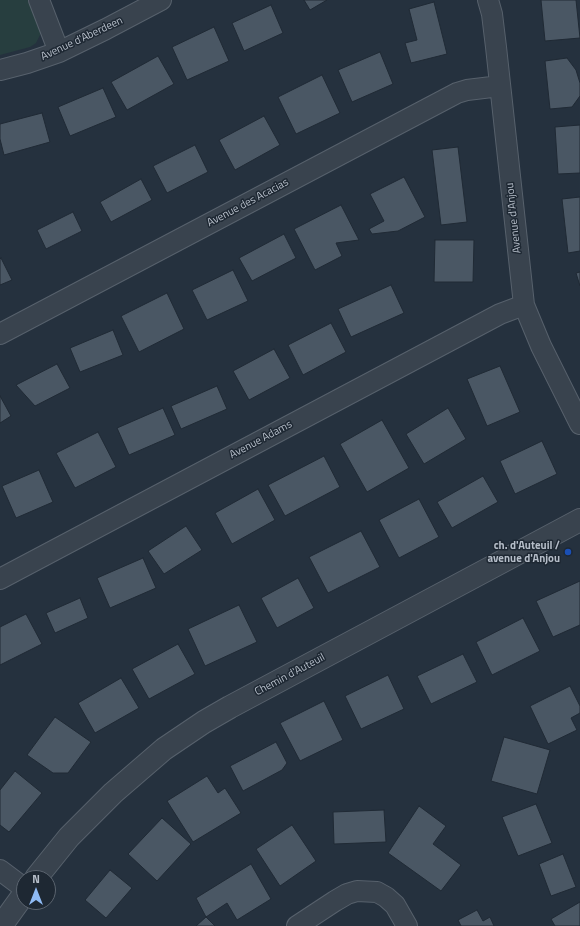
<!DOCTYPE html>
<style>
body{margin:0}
#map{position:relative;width:580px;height:926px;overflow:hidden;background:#25313e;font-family:"Titillium Web",sans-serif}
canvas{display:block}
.north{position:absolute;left:16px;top:870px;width:40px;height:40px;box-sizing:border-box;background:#1e2833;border:1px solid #5b646f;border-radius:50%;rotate:0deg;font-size:11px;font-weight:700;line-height:16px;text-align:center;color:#b6bec9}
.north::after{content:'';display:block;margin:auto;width:14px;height:18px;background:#8fbbf5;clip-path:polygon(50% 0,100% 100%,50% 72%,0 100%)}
</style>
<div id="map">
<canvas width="580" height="926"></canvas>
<div class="north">N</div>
</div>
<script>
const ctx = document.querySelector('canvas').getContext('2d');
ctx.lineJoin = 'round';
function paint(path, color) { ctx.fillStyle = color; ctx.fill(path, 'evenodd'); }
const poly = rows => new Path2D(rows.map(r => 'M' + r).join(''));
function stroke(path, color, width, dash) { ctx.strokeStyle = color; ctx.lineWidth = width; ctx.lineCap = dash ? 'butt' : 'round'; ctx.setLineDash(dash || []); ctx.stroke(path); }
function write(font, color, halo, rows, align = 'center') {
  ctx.font = font + ' "Titillium Web",sans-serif'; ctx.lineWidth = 3; ctx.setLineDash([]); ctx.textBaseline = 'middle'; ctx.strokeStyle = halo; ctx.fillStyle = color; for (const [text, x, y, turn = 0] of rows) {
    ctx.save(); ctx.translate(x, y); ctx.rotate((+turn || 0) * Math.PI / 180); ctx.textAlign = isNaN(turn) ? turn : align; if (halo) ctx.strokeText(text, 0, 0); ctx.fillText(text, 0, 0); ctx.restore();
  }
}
paint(poly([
 [0,0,28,0,38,21,40,28,40,35,36,43,30,47,0,55]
]), '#273e3f');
const building = poly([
 [304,0,327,0,310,10,304,0],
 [541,0,576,0,580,38,545,41,541,0],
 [434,2,447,54,411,63,405,43,417,40,409,9,434,2],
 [271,5,283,33,244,51,232,23,271,5],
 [214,27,229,61,187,80,172,47,214,27],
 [380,52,393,84,352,102,338,70,380,52],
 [158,56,174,84,127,110,111,82,158,56],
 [567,58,576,70,580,83,580,96,572,107,550,109,545,61,567,58],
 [322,75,340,113,296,134,278,97,322,75],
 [103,88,116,117,70,136,58,107,103,88],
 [42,113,50,142,4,155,0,139,0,124,42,113],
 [264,116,280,145,235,170,219,140,264,116],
 [580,125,580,173,558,174,555,127,580,125],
 [195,145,208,172,167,193,153,166,195,145],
 [458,147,467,222,441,225,432,150,458,147],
 [404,177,425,217,398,231,372,234,369,229,384,221,370,194,404,177],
 [141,179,152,200,111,222,100,202,141,179],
 [580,197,580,251,568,253,562,199,580,197],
 [341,205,359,240,336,243,342,256,315,270,294,229,341,205],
 [73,212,82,231,46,249,37,230,73,212],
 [284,234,296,258,252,281,239,258,284,234],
 [435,240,474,240,473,282,434,282,435,240],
 [1,258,12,280,0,285,0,259,1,258],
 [233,270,248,301,207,320,192,290,233,270],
 [580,272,580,286,576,273,580,272],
 [391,285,404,313,351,337,338,309,391,285],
 [167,293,184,329,139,352,121,316,167,293],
 [331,323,346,352,303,375,288,345,331,323],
 [113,330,123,355,80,372,70,348,113,330],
 [274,349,290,378,249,400,233,371,274,349],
 [57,364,70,388,35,406,16,385,57,364],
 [500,366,520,412,487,426,467,379,500,366],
 [217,386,227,409,181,429,171,406,217,386],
 [0,396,11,416,0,423,0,396],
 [163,408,175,435,129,455,117,428,163,408],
 [448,408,466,439,424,464,406,434,448,408],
 [382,420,409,468,367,492,340,444,382,420],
 [98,432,116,467,75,488,56,453,98,432],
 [542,441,557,474,515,494,500,461,542,441],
 [324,456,340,487,285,516,268,485,324,456],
 [39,470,53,502,16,518,2,486,39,470],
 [483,476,498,502,452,528,437,502,483,476],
 [258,489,275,520,232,544,215,513,258,489],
 [419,499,439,537,399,558,379,520,419,499],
 [186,526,202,550,164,574,148,551,186,526],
 [361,531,380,567,328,593,309,557,361,531],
 [143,558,156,588,110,608,97,578,143,558],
 [298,578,314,608,277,628,261,598,298,578],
 [580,581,580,625,553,637,536,601,580,581],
 [80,598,88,618,55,633,46,613,80,598],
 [239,605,257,642,205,666,188,629,239,605],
 [26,614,42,644,0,665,0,627,26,614],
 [523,618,540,651,492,675,476,642,523,618],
 [178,644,195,674,149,699,132,669,178,644],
 [463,654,477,682,431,704,417,676,463,654],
 [388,675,404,709,361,729,345,696,388,675],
 [121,678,139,708,95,733,78,703,121,678],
 [570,686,580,706,580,713,571,718,577,730,548,744,530,706,570,686],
 [324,701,343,740,300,761,280,723,324,701],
 [55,717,91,742,68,773,53,773,27,755,55,717],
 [504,737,550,750,537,794,491,781,504,737],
 [276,742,287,763,282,770,243,791,230,766,276,742],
 [15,771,42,793,9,832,0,825,0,790,15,771],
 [207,776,218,793,225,788,241,813,193,842,167,801,207,776],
 [536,804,552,843,518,856,502,817,536,804],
 [419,806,446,826,433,844,461,865,441,891,388,853,419,806],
 [384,810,386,842,334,844,333,812,384,810],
 [162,818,191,844,157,881,128,854,162,818],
 [292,825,316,861,280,886,256,849,292,825],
 [563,854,576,887,551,896,539,864,563,854],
 [251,864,271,899,237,920,227,903,206,917,196,898,251,864],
 [110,870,132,888,106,918,85,900,110,870],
 [580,902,580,926,555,926,551,919,580,902],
 [477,910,483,921,490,917,494,926,461,926,458,920,477,910],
 [206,917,215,926,196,926,206,917]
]);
paint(building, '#4a5764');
stroke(building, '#202a35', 1);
const minor = poly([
 [39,0,59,52],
 [488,0,492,14,496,47,524,305,541,346,580,424],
 [0,70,27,63,59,52,106,29,161,0],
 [0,334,457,93,467,90,500,86],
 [0,579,500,314,524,305],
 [0,870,24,888],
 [297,926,335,901,347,894,357,891,377,892,386,897,395,905,407,926]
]);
const tertiary = poly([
 [36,878,69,837,113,793,164,749,204,722,230,707,580,520],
 [1,926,24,894]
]);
stroke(minor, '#57616c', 22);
stroke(tertiary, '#57616c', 24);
stroke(minor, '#39434e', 20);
stroke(tertiary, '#39434e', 22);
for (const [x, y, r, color] of [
 [568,552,4,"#1a4fb4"]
]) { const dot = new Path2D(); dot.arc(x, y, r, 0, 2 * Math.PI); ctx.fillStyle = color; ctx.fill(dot); stroke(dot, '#1e2833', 1.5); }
write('11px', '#b6bec9', '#1e2833', [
 ["Avenue d'Aberdeen",82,39,-25],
 ["Avenue des Acacias",248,203,-28],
 ["Avenue d'Anjou",514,218,-96],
 ["Avenue Adams",261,440,-28],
 ["Chemin d'Auteuil",290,675,-28]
]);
write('bold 11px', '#b6bec9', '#1e2833', [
 ["ch. d'Auteuil /",560,546],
 ["avenue d'Anjou",560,559]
], 'right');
</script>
